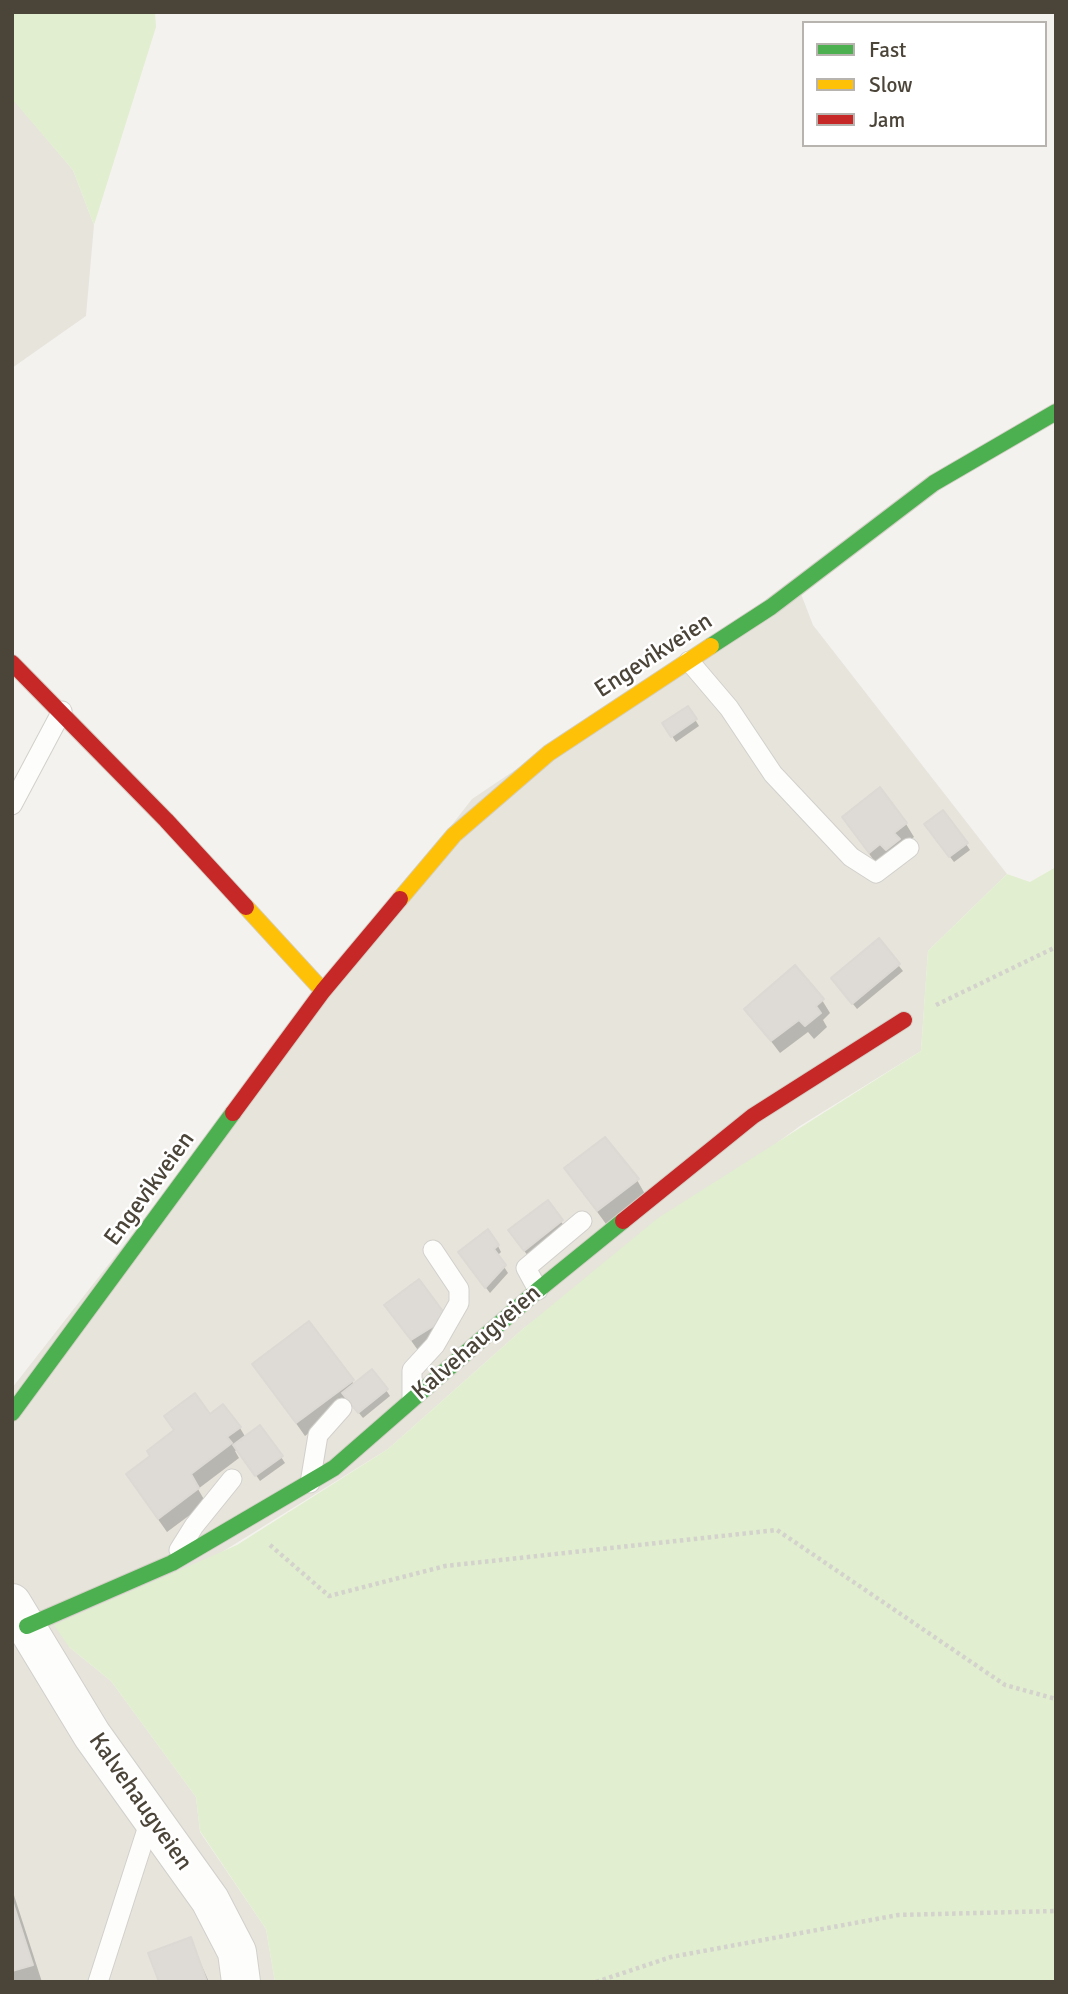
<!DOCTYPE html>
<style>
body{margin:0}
#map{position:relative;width:1068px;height:1994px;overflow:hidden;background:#f4f2ee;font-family:Signika,sans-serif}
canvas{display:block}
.frame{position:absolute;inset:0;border:14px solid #4b4439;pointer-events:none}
.legend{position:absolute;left:802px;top:21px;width:245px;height:126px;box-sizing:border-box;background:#fff;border:2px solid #b7b4b0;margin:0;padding:9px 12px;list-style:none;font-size:21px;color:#4b4439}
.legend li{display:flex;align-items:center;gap:14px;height:35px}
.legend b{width:35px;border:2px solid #b7b4b0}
</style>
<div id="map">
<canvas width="1068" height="1994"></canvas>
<div class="frame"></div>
<ul class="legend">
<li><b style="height:9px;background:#4caf50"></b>Fast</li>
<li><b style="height:9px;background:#ffc107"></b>Slow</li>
<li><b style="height:9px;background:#c62828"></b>Jam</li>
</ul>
</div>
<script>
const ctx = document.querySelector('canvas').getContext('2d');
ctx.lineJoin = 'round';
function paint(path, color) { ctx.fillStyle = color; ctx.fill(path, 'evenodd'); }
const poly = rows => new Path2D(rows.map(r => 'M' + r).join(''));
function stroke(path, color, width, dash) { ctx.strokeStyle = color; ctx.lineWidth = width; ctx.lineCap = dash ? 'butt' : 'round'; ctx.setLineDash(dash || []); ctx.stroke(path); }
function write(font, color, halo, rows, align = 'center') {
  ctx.font = font + ' Signika,sans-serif'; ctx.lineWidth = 5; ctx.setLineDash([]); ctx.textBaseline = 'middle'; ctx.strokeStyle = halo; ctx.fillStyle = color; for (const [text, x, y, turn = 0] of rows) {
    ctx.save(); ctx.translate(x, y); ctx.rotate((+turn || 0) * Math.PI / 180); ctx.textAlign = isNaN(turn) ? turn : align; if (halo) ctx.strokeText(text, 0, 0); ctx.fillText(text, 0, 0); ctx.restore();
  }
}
paint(poly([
 [13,99,73,170,94,225,86,316,12,368],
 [796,581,813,625,1007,874,928,951,921,1051,800,1126,524,1328,388,1449,69,1647,111,1681,196,1797,200,1832,266,1929,275,1982,12,1982,12,1388,472,799]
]), '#e7e4dc');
paint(poly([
 [12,12,155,12,156,27,94,225,73,170,12,99],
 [1056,867,1056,1982,275,1982,266,1929,200,1831,196,1797,111,1681,69,1647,54,1625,237,1545,388,1449,524,1328,658,1218,921,1051,928,951,1007,874,1030,882]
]), '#e1eecf');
paint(poly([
 [688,708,699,726,676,742,664,724],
 [844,818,906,824,914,837,877,865],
 [930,831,966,844,970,850,954,862],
 [879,941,903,971,857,1009,837,984],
 [822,1000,830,1013,823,1020,827,1027,814,1039,808,1032,780,1053,747,1010],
 [566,1169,637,1180,645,1194,606,1224],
 [547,1203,565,1227,528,1256,514,1237],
 [498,1246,501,1252,497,1256,508,1273,490,1293,464,1259],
 [386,1306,444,1315,420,1353],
 [254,1364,352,1381,354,1385,386,1390,390,1396,363,1418,350,1402,305,1436],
 [210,1416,240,1428,246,1438,281,1457,285,1463,260,1481,238,1449,235,1451,239,1458,198,1489,206,1503,167,1532,136,1488],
 [12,1889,42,1982,12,1982],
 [190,1939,209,1982,161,1982]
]), '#0003');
const building = poly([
 [688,706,697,719,671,737,662,723,688,706],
 [880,787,907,823,894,833,900,839,886,850,880,844,869,853,842,817,880,787],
 [943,810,968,843,949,857,924,824,943,810],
 [879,938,900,964,852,1004,831,978,879,938],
 [795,965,824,999,816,1006,821,1013,805,1026,799,1020,771,1041,744,1009,795,965],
 [605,1137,639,1179,597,1211,564,1168,605,1137],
 [548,1200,563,1220,524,1251,508,1230,548,1200],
 [488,1229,499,1245,494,1249,506,1265,485,1288,458,1252,488,1229],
 [419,1279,445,1314,438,1319,440,1322,411,1340,384,1305,419,1279],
 [309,1321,354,1380,296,1423,252,1364,309,1321],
 [372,1369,388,1389,358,1413,342,1393,372,1369],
 [195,1393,210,1414,223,1404,241,1427,227,1437,232,1443,191,1474,199,1488,158,1519,126,1474,150,1456,147,1451,174,1430,164,1416,195,1393],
 [260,1425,283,1456,255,1476,233,1445,260,1425],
 [12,1900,33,1965,12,1971,12,1900],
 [191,1937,207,1982,159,1982,148,1953,191,1937]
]);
paint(building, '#dedbd6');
stroke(building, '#dcd9d4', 2);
const lane = poly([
 [689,661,729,708,773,774,851,857,876,873,909,848],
 [12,805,62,711],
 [538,1290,526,1268,582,1221],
 [412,1398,412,1370,435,1345,459,1303,459,1289,433,1250],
 [310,1483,318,1435,342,1408],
 [179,1550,194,1526,232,1479],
 [98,1982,150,1820]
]);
const street = poly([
 [12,1603,92,1735,210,1900,237,1952,241,1982]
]);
const fast = poly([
 [711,646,771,607,934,483,1056,412],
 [12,1413,233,1113],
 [27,1626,172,1563,334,1468,538,1290,623,1221]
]);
const slow = poly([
 [400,899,454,835,549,753,711,646],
 [246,907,323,991]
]);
const jam = poly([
 [12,663,166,820,246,907],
 [233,1113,323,991,400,899],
 [623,1221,753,1116,904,1020]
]);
stroke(lane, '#d2d0cb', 21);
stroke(street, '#d2d0cb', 40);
stroke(fast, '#d3cfc5', 18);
stroke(slow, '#d3cfc5', 18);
stroke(jam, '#d3cfc5', 18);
stroke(poly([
 [936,1005,1056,947],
 [270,1545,329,1596,445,1566,777,1530,1005,1685,1056,1699],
 [596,1982,671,1957,898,1915,1056,1911]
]), '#d3d2cc', 4.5, [3.5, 3.5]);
stroke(lane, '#fdfdfc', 19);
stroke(street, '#fdfdfc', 38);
stroke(fast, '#4caf50', 16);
stroke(slow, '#ffc107', 16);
stroke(jam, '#c62828', 16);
write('24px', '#4b4439', '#fff', [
 ["Engevikveien",654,656,-33],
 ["Engevikveien",150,1189,-54],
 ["Kalvehaugveien",477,1343,-41],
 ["Kalvehaugveien",140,1802,55]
]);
</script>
